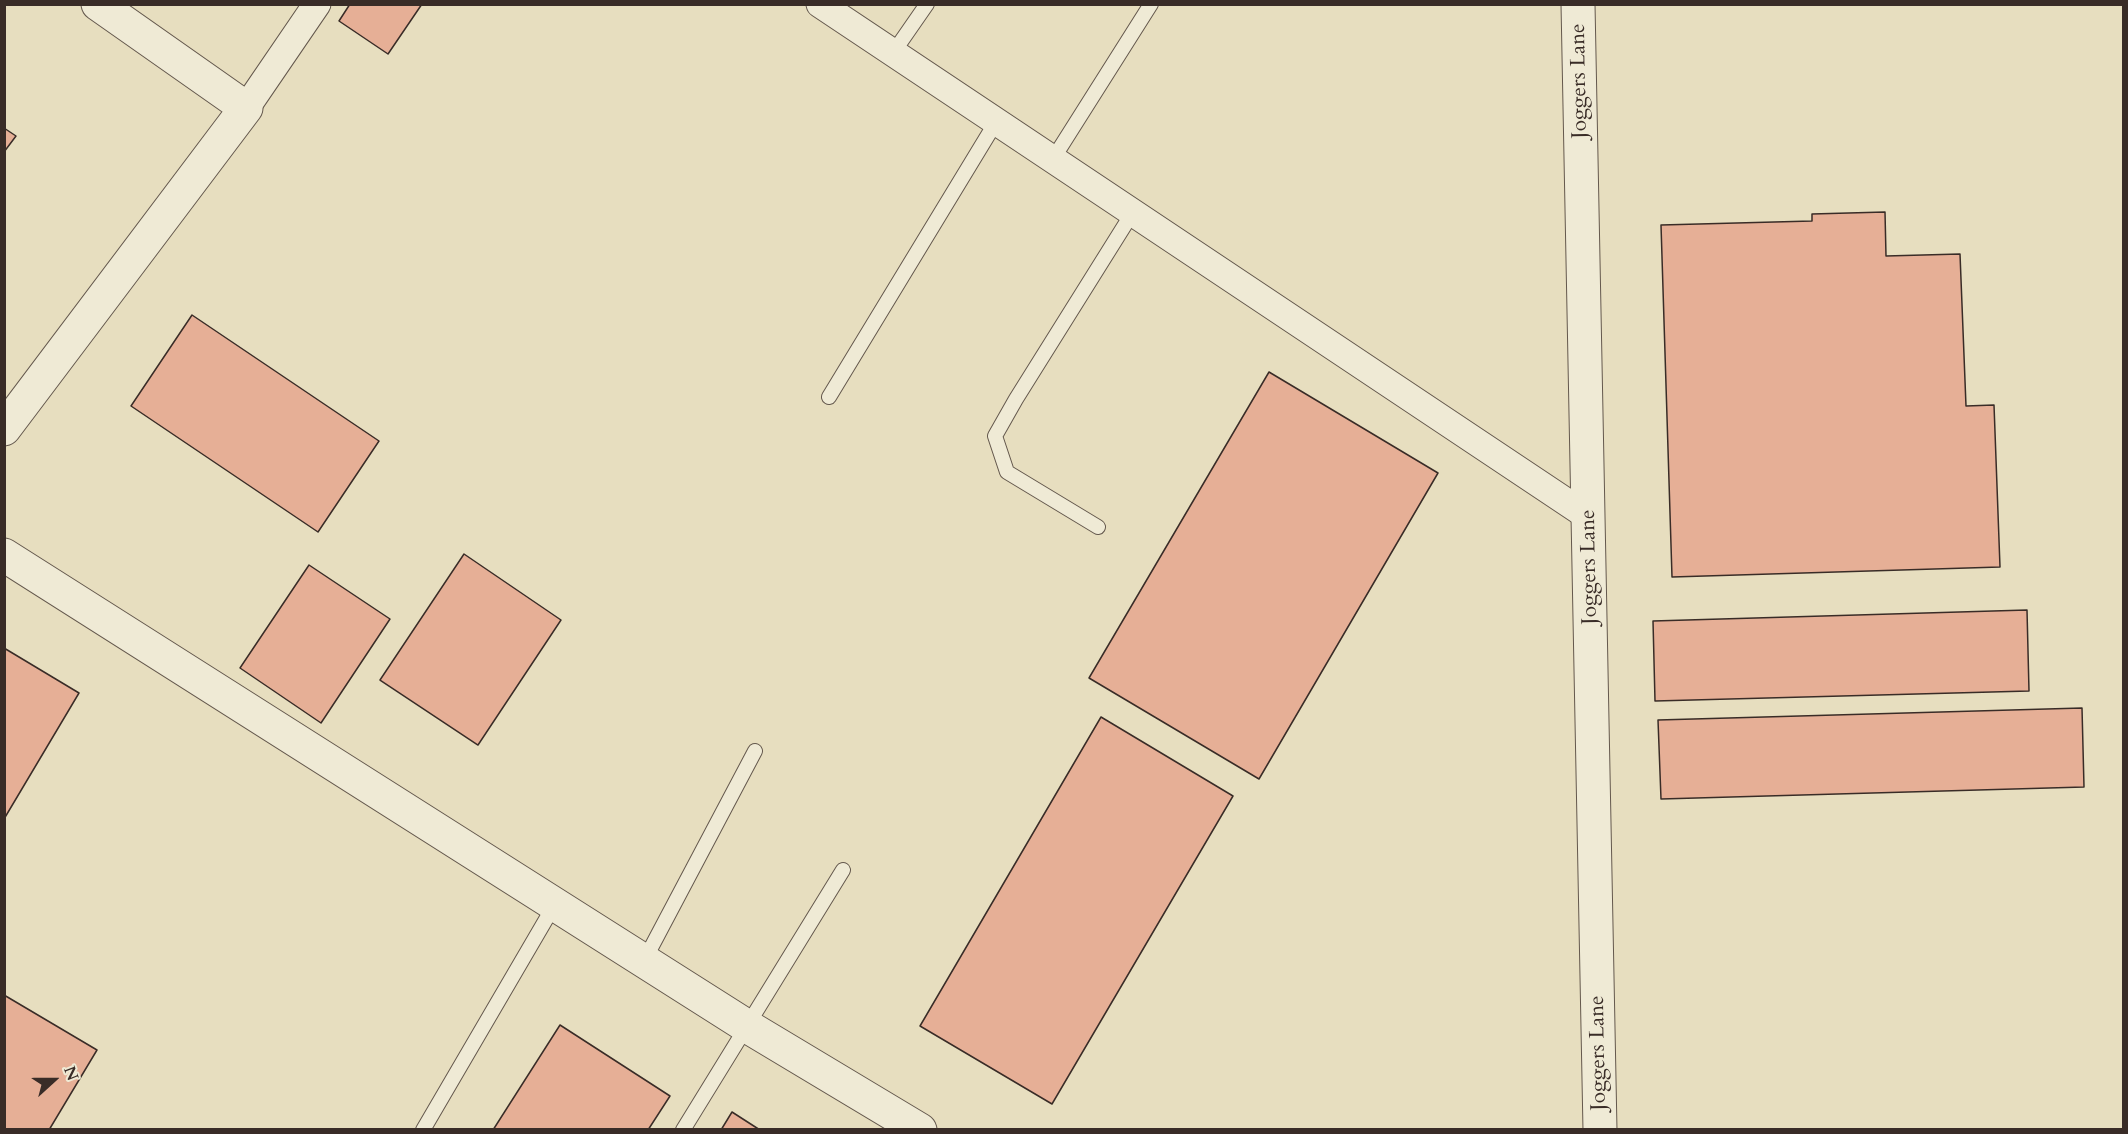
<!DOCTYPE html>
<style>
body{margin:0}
#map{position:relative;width:2128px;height:1134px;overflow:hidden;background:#e7debf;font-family:Cardo,serif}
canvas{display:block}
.frame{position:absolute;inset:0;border:6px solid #392c27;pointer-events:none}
.north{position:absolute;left:24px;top:1050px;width:60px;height:60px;-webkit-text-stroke:4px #efead5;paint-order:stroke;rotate:69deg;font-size:16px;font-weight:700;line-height:24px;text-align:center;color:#392c27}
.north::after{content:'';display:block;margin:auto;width:21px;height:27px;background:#392c27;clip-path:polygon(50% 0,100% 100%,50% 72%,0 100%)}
</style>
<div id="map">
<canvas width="2128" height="1134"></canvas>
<div class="frame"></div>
<div class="north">N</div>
</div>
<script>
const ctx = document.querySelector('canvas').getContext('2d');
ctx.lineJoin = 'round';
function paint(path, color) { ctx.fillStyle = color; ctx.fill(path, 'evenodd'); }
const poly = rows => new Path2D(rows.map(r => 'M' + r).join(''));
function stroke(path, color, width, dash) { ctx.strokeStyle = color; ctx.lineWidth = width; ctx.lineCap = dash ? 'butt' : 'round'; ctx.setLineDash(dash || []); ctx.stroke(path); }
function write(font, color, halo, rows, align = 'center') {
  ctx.font = font + ' Cardo,serif'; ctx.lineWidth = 6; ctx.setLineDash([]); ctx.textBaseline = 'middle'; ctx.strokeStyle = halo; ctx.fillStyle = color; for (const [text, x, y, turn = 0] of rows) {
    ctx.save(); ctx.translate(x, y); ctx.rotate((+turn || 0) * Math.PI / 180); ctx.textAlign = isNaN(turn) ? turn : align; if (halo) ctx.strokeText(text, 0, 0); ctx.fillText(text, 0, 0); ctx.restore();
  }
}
const building = poly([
 [350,4,422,4,388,54,339,21,350,4],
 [4,128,16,136,4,152,4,128],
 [1885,212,1886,256,1960,254,1966,406,1994,405,2000,567,1672,577,1661,225,1812,221,1812,214,1885,212],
 [192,315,379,441,318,532,131,406,192,315],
 [1269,372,1438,473,1259,779,1089,678,1269,372],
 [464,554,561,620,478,745,380,680,464,554],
 [309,565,390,619,321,723,240,668,309,565],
 [2027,610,2029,691,1655,701,1653,621,2027,610],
 [4,648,79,693,4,819,4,648],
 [2082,708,2084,787,1661,799,1658,720,2082,708],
 [1101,717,1233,796,1052,1104,920,1026,1101,717],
 [4,995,97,1050,49,1130,4,1130,4,995],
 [560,1025,670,1096,648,1130,493,1130,560,1025],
 [732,1112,760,1130,721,1130,732,1112]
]);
paint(building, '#e6af96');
stroke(building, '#392c27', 1.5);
const service = poly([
 [893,53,927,4],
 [1053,159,1151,4],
 [829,397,996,122],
 [1098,527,1007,472,995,436,1016,399,1133,212],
 [644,961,755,751],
 [423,1130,555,904],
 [683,1130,843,870]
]);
const minor = poly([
 [820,4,1589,517],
 [246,108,317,4]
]);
const tertiary = poly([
 [1578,4,1600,1130],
 [4,429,246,108,98,4],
 [4,555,745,1025,920,1130]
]);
stroke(service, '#64584d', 16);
stroke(minor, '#64584d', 29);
stroke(tertiary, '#64584d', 35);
stroke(service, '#efead5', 14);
stroke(minor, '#efead5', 27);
stroke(tertiary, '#efead5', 33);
write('21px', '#392c27', '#efead5', [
 ["Joggers Lane",1580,81,-91],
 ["Joggers Lane",1590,567,-91],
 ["Joggers Lane",1599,1053,-91]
]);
</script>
